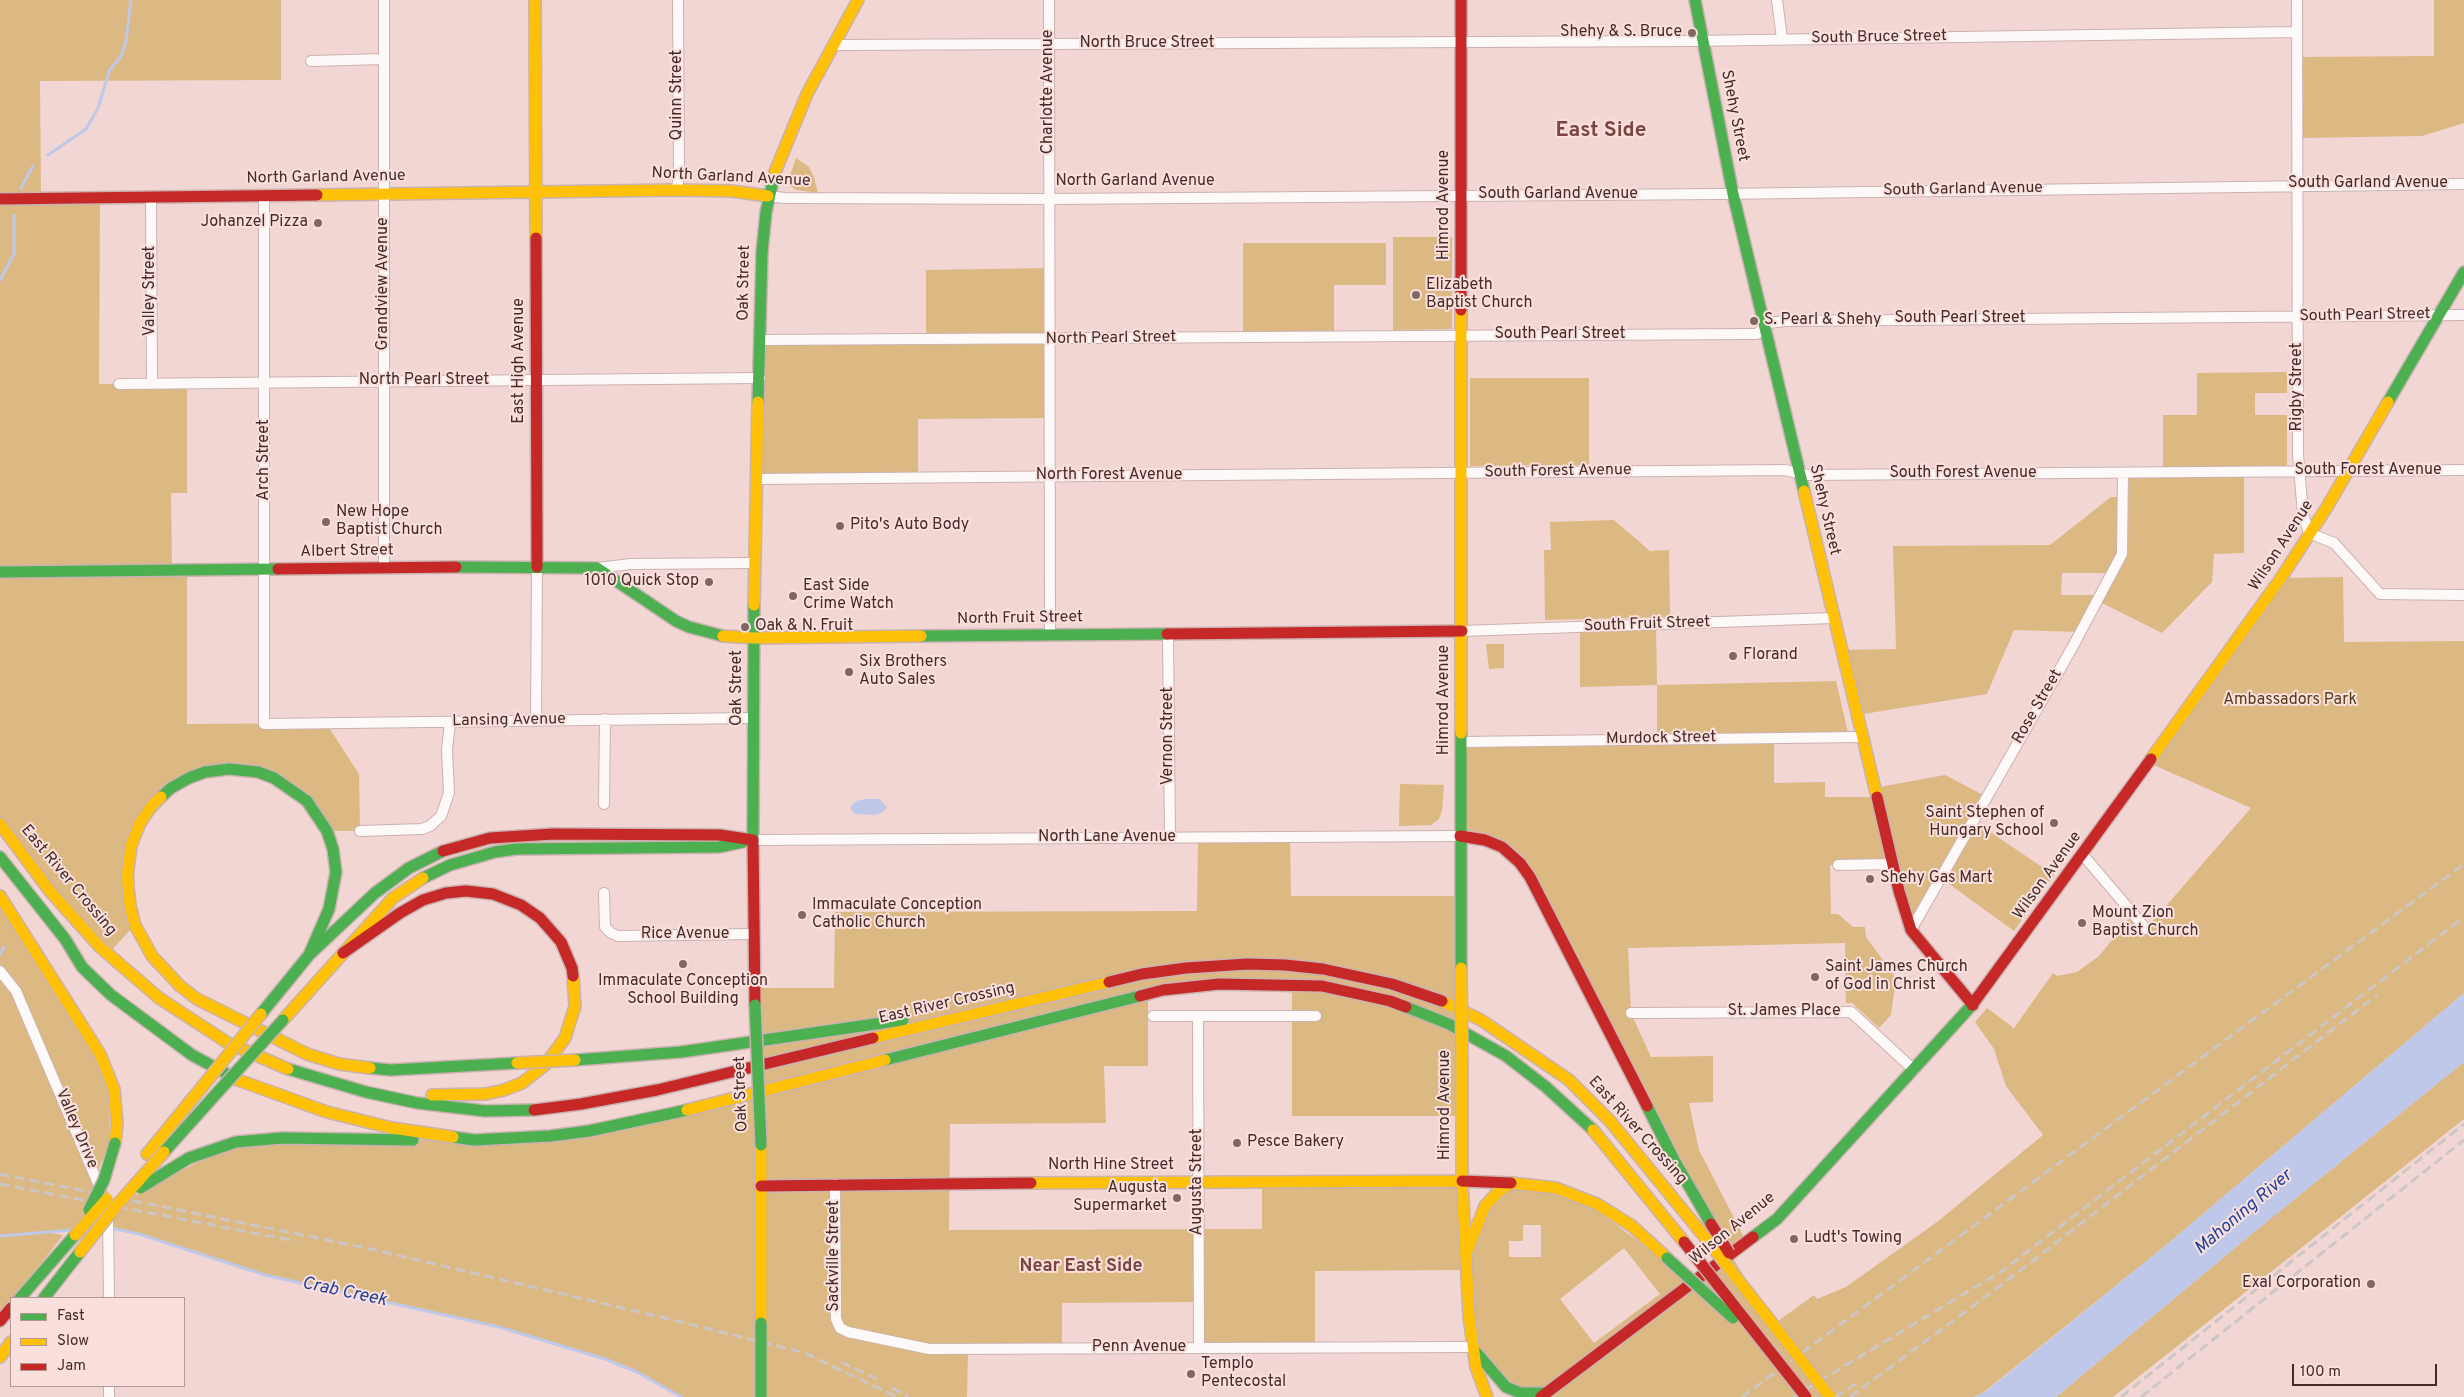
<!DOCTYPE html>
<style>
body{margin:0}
#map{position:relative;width:2464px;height:1397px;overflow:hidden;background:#f2d6d3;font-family:Overpass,sans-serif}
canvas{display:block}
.legend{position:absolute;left:10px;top:1297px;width:175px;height:90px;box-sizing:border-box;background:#fae0dd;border:1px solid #b19895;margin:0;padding:6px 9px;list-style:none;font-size:15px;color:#442b29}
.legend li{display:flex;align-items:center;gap:10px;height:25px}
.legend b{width:25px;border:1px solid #b19895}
.scale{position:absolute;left:2292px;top:1364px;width:145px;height:22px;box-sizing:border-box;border:2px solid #442b29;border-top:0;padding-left:6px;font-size:15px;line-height:18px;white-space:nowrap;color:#442b29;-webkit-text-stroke:4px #fae0dd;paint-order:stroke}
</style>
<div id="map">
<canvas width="2464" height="1397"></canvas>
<ul class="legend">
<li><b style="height:6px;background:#4caf50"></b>Fast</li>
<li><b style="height:6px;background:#ffc107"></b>Slow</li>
<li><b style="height:6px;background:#c62828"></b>Jam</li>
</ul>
<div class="scale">100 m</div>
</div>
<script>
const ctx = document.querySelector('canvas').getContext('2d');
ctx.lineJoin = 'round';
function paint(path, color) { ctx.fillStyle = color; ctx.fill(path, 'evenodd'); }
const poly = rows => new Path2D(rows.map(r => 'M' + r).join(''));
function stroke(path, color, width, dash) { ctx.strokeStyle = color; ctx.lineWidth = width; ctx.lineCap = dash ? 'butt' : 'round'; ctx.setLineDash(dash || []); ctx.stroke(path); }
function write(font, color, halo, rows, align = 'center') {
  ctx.font = font + ' Overpass,sans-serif'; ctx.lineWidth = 4; ctx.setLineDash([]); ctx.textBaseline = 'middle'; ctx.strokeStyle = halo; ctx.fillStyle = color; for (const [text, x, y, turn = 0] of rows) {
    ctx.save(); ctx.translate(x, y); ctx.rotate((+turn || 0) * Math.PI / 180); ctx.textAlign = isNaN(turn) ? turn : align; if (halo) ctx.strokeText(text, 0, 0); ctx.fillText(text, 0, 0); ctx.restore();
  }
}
paint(poly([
 [0,0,281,0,281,80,40,81,41,198,100,198,99,384,187,383,187,493,171,493,172,570,187,570,187,724,326,723,359,774,360,831,327,831,321,820,258,772,189,778,134,835,135,925,108,954,0,824],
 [2434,0,2464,0,2464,123,2422,136,2298,138,2298,57,2434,56],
 [796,158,809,167,814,177,818,193,797,190,787,185],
 [1393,237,1452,237,1452,329,1393,330],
 [1243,243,1386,243,1386,285,1334,285,1334,337,1243,337],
 [1049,268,1050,418,918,419,918,478,756,479,760,340,926,339,926,270],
 [2287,372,2287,393,2255,393,2255,415,2287,415,2287,471,2244,472,2244,553,2214,554,2212,582,2162,633,2098,601,2081,632,2014,630,1987,694,1857,715,1841,650,1896,649,1893,546,2050,545,2111,497,2123,497,2123,473,2163,472,2163,415,2197,415,2197,373],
 [2062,573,2112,573,2101,595,2061,595],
 [1470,378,1589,378,1589,465,1470,466],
 [1614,520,1650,551,1669,550,1670,617,1545,620,1544,550,1551,550,1550,522],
 [2343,577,2344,642,2464,641,2464,993,2165,1246,1984,1392,1974,1397,1541,1397,1521,1393,1471,1347,1466,1270,1315,1271,1315,1347,1199,1348,1199,1302,1062,1303,1062,1349,968,1349,967,1397,681,1397,637,1372,605,1359,499,1327,265,1275,139,1234,109,1228,88,1228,50,1233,63,1235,14,1298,11,1298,0,1316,0,896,107,1068,110,1141,96,1175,117,1205,236,1142,507,1139,759,1092,754,988,834,988,835,912,1197,911,1198,838,1290,837,1291,896,1460,896,1462,1116,1292,1116,1292,984,1148,994,1148,1066,1104,1066,1106,1123,950,1124,949,1230,1262,1229,1262,1181,1462,1181,1466,1252,1482,1212,1511,1183,1576,1195,1693,1282,1722,1260,1520,863,1460,836,1461,742,1657,739,1657,685,1580,687,1580,627,1656,625,1657,685,1836,681,1849,737,1774,738,1774,783,1825,782,1825,797,1876,797,1874,788,1945,775,1987,797,1974,821,2054,875,2014,931,1941,878,1911,930,1892,864,1830,865,1831,914,1838,914,1853,927,1865,927,1866,937,1896,978,1891,1015,1879,1028,1852,1003,1846,1003,1845,943,1628,948,1631,1013,1651,1057,1713,1056,1713,1102,1689,1103,1699,1150,1746,1241,1729,1252,1774,1324,1814,1295,1817,1299,1846,1287,1937,1222,2043,1135,2006,1086,1994,1049,1975,1022,1987,1008,2014,1028,2053,973,2057,976,2077,972,2099,956,2133,914,2146,929,2251,808,2149,763,2281,578],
 [1523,1225,1541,1225,1541,1257,1509,1257,1509,1241,1523,1241],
 [1624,1248,1660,1294,1594,1343,1560,1299],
 [1486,644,1504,644,1504,668,1489,669],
 [1400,784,1444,785,1442,810,1439,819,1431,825,1399,826],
 [2464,1062,2464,1119,2113,1397,2056,1397,2259,1228]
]), '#dcb883');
paint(poly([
 [865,799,879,799,887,807,883,812,875,815,854,814,850,807,856,801],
 [2464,993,2464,1062,2259,1228,2056,1397,1974,1397,1985,1392,2165,1246]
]), '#c0c8e9');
stroke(poly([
 [48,155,86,129,98,108,110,69,121,57,126,41,131,0],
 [21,188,33,166],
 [0,280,14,254,14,215],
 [0,954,4,947],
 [110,1228,139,1234,265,1275,499,1327,605,1359,637,1372,681,1397],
 [0,1236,72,1230]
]), '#c0c8e9', 3);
const street = poly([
 [384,0,384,568],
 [1049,0,1050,635],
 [1777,0,1782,39],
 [2297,0,2298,455,2303,514,2309,533,2334,543,2380,594,2464,595],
 [834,45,1690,41,2297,32],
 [311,61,383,59],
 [677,190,679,172,678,0],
 [264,196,264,724,754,718],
 [768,196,784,198,1049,199,1720,194,2464,184],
 [151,198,152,384],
 [760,340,1753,334,1757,334,1768,323,1786,321,2464,315],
 [119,384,760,378],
 [756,479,1785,470,1807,475,2464,470],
 [597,568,631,564,754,563],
 [1462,631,1833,618],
 [1168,634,1170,837],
 [536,721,537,567],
 [1461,742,1862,737],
 [604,804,605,719],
 [360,831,422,829,430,826,441,816,449,793,447,750,450,722],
 [753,840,1460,836],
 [2083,855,2146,929],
 [1838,865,1892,864],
 [604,893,605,927,611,933,618,936,752,934],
 [1911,930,2072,648,2122,554,2123,473],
 [0,971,16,991,100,1188],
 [1631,1013,1851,1012,1914,1070],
 [1153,1016,1316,1016],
 [1198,1016,1199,1348],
 [835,1184,836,1319,840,1328,848,1332,929,1349,1471,1347],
 [108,1217,109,1298],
 [109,1397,109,1386]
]);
const fast = poly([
 [1695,0,1733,194,1804,491],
 [758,402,762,252,766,212,775,172],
 [2388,402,2464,272],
 [456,567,597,568,676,621,689,627,723,636],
 [0,572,278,569],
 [921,636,1167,634],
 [1461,733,1461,968],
 [161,797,171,788,189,778,205,772,229,769,258,772,274,778,307,801,327,831,333,849,336,872,329,909,309,955],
 [753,840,754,605],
 [0,857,65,939,82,967,111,995,192,1055,238,1080],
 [423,878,450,865,495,852,516,849,719,847,743,842],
 [1406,1007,1449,1024,1506,1056,1546,1087,1593,1130],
 [261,1014,309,955,375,893,409,868,443,851],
 [575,1060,681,1052,903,1020],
 [885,1060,1140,996],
 [370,1068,391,1070,517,1063],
 [288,1069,366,1092,417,1103,485,1111,534,1110],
 [1647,1106,1674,1160,1711,1224],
 [453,1137,474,1140,550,1136,589,1131,687,1110],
 [164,1152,216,1094],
 [189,1158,236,1142,282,1138,413,1140],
 [1753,1237,1777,1219,1972,1005],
 [20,1298,75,1235],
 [44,1298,80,1252],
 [1475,1351,1506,1387,1521,1393,1546,1393]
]);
const slow = poly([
 [535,0,536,238],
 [775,172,807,94,858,0],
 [317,195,677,190,731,191,768,196],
 [1461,310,1461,733],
 [1804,491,1877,797],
 [754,605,758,402],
 [723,636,754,638,921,636],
 [2151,759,2281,578,2327,507,2388,402],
 [161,797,152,805,140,823,131,846,127,876,130,906,135,925,152,956,180,986,197,999,307,1054,339,1064,370,1068],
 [0,824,49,890,100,947,159,998,228,1043,288,1069],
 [0,896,100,1054,114,1089,117,1123,115,1143],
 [1442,1001,1481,1020,1569,1080,1610,1121,1699,1230],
 [283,1020,393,898,423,878],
 [873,1038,1109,982],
 [1462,1065,1462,1181,1469,1316,1476,1367,1487,1397],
 [238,1080,327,1112,392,1128,453,1137],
 [432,1095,486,1094,504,1090,522,1083,545,1065,565,1038,575,1006,573,976],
 [687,1110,885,1060],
 [1593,1130,1684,1242],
 [761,1145,761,1323],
 [147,1154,202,1087],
 [1031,1183,1462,1181],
 [1466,1254,1485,1206,1497,1193,1511,1183,1556,1188,1597,1204,1632,1226,1667,1258],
 [0,1357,11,1342]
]);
const jam = poly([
 [1461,0,1461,310],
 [0,199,317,195],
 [536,238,537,567],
 [278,569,456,567],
 [1167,634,1462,631],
 [1877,797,1899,891,1911,930,1973,1005],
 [1460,836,1485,840,1502,847,1520,863,1530,877,1647,1106],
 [753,840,755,1005],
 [443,851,490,838,553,834,720,835,753,840],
 [343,953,400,913,423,900,446,893,466,891,493,894,521,905,540,918,561,942,572,968,573,976],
 [1109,982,1142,974,1186,968,1247,964,1285,965,1323,969,1392,984,1442,1001],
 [1140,996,1163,990,1219,984,1322,986,1390,1001,1406,1007],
 [1972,1005,2151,759],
 [534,1110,581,1104,657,1090,873,1038],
 [1462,1181,1511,1183],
 [761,1186,1031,1183],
 [0,1321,11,1308],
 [1541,1397,1753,1237]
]);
stroke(street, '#cab2b0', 12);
stroke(fast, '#cab2b0', 14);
stroke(slow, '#cab2b0', 14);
stroke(jam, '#cab2b0', 14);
stroke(street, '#fdf9f8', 10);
stroke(fast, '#4caf50', 11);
stroke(slow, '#ffc107', 11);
stroke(jam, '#c62828', 11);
stroke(poly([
 [0,1174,362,1247,661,1317,805,1353,897,1397],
 [0,1184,295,1241],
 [841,1362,877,1379],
 [892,1388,908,1397],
 [1742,1397,2464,864],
 [1793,1397,2002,1271,2464,917],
 [1835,1397,1859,1382],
 [1850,1397,2000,1286,2377,995],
 [2121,1397,2464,1124],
 [2141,1397,2464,1140]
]), '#cdc6c5', 3, [10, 5]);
const fastBridge = poly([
 [755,1005,761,1145],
 [216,1094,283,1020],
 [140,1188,189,1158],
 [89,1210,104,1180,115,1143],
 [1667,1258,1733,1318],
 [761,1323,761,1397]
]);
const slowBridge = poly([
 [1461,968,1462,1065],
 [517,1063,575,1060],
 [202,1087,261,1014],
 [1699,1230,1830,1397],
 [75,1235,107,1199],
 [80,1252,117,1205,164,1152]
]);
const jamBridge = poly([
 [1711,1224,1729,1253],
 [1684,1242,1806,1397]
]);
stroke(fastBridge, '#cab2b0', 14, []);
stroke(slowBridge, '#cab2b0', 14, []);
stroke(jamBridge, '#cab2b0', 14, []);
stroke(fastBridge, '#4caf50', 11);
stroke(slowBridge, '#ffc107', 11);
stroke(jamBridge, '#c62828', 11);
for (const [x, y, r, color] of [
 [1692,33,5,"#816764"],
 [318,223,5,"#816764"],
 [1416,295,5,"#816764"],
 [1754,321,5,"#816764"],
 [326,522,5,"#816764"],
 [840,526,5,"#816764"],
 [709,582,5,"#816764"],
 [793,596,5,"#816764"],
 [745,627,5,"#816764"],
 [1733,656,5,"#816764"],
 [849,672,5,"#816764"],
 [2054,823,5,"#816764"],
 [1870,879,5,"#816764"],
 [802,915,5,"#816764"],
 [2082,923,5,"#816764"],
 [683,964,5,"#816764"],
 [1815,977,5,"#816764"],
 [1237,1143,5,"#816764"],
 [1177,1198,5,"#816764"],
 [1794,1239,5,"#816764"],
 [2371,1284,5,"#816764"],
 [1191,1374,5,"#816764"]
]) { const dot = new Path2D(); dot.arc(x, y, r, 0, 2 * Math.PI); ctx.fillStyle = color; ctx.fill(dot); stroke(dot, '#fae0dd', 2); }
write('16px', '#442b29', '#fae0dd', [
 ["Shehy & S. Bruce",1682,33,"right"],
 ["Johanzel Pizza",308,223,"right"],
 ["Elizabeth",1426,286],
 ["Baptist Church",1426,304],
 ["S. Pearl & Shehy",1764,321],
 ["New Hope",336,513],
 ["Baptist Church",336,531],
 ["Pito's Auto Body",850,526],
 ["1010 Quick Stop",699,582,"right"],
 ["East Side",803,587],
 ["Crime Watch",803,605],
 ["Oak & N. Fruit",755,627],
 ["Florand",1743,656],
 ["Six Brothers",859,663],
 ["Auto Sales",859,681],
 ["Saint Stephen of",2044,814,"right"],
 ["Hungary School",2044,832,"right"],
 ["Shehy Gas Mart",1880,879],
 ["Immaculate Conception",812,906],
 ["Catholic Church",812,924],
 ["Mount Zion",2092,914],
 ["Baptist Church",2092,932],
 ["Saint James Church",1825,968],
 ["of God in Christ",1825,986],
 ["Immaculate Conception",683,982,"center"],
 ["School Building",683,1000,"center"],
 ["Pesce Bakery",1247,1143],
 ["Augusta",1167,1189,"right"],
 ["Supermarket",1167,1207,"right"],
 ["Ludt's Towing",1804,1239],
 ["Exal Corporation",2361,1284,"right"],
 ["Templo",1201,1365],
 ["Pentecostal",1201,1383]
], 'left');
write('16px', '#442b29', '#fae0dd', [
 ["South Bruce Street",1879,38,-1],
 ["North Bruce Street",1147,44],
 ["Charlotte Avenue",1049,92,-90],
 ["Quinn Street",678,95,-90],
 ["Shehy Street",1734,116,79],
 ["North Garland Avenue",326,178,-1],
 ["North Garland Avenue",731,178,3],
 ["North Garland Avenue",1135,182],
 ["South Garland Avenue",2368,184],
 ["South Garland Avenue",1963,190,-1],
 ["South Garland Avenue",1558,195],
 ["Himrod Avenue",1445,205,-90],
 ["Oak Street",745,283,-89],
 ["Grandview Avenue",384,284,-90],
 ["Valley Street",151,291,-90],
 ["South Pearl Street",2365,316,-1],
 ["South Pearl Street",1960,319],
 ["South Pearl Street",1560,335],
 ["North Pearl Street",1111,339,-1],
 ["East High Avenue",520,361,-90],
 ["North Pearl Street",424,381],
 ["Rigby Street",2298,387,-90],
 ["Arch Street",265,460,-90],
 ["South Forest Avenue",2368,471],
 ["South Forest Avenue",1558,472,-1],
 ["South Forest Avenue",1963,474],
 ["North Forest Avenue",1109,476],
 ["Shehy Street",1824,510,77],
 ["Wilson Avenue",2282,546,-57],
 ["Albert Street",347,552,-1],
 ["North Fruit Street",1020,619,-1],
 ["South Fruit Street",1647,625,-2],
 ["Oak Street",738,688,-90],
 ["Himrod Avenue",1445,700,-90],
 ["Rose Street",2038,707,-60],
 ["Lansing Avenue",509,721,-1],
 ["Vernon Street",1169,736,-90],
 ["Murdock Street",1661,739,-1],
 ["North Lane Avenue",1107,838],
 ["Wilson Avenue",2048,876,-54],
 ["East River Crossing",68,881,50],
 ["Rice Avenue",685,935],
 ["East River Crossing",947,1004,-13],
 ["St. James Place",1784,1012],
 ["Oak Street",742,1094,-92],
 ["Himrod Avenue",1446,1105,-90],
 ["Valley Drive",76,1129,67],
 ["East River Crossing",1637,1131,48],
 ["North Hine Street",1111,1166],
 ["Augusta Street",1198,1182,-90],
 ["Wilson Avenue",1733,1229,-39],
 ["Sackville Street",835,1256,-90],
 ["Penn Avenue",1139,1348]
]);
write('16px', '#524019', '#fae0dd', [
 ["Ambassadors Park",2290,701]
]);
write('italic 18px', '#20429d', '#fae0dd', [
 ["Mahoning River",2244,1213,-40],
 ["Crab Creek",344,1293,12]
]);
write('bold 18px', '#7a4541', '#fae0dd', [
 ["Near East Side",1081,1267]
]);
write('bold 21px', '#7a4541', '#fae0dd', [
 ["East Side",1601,132]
]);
</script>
